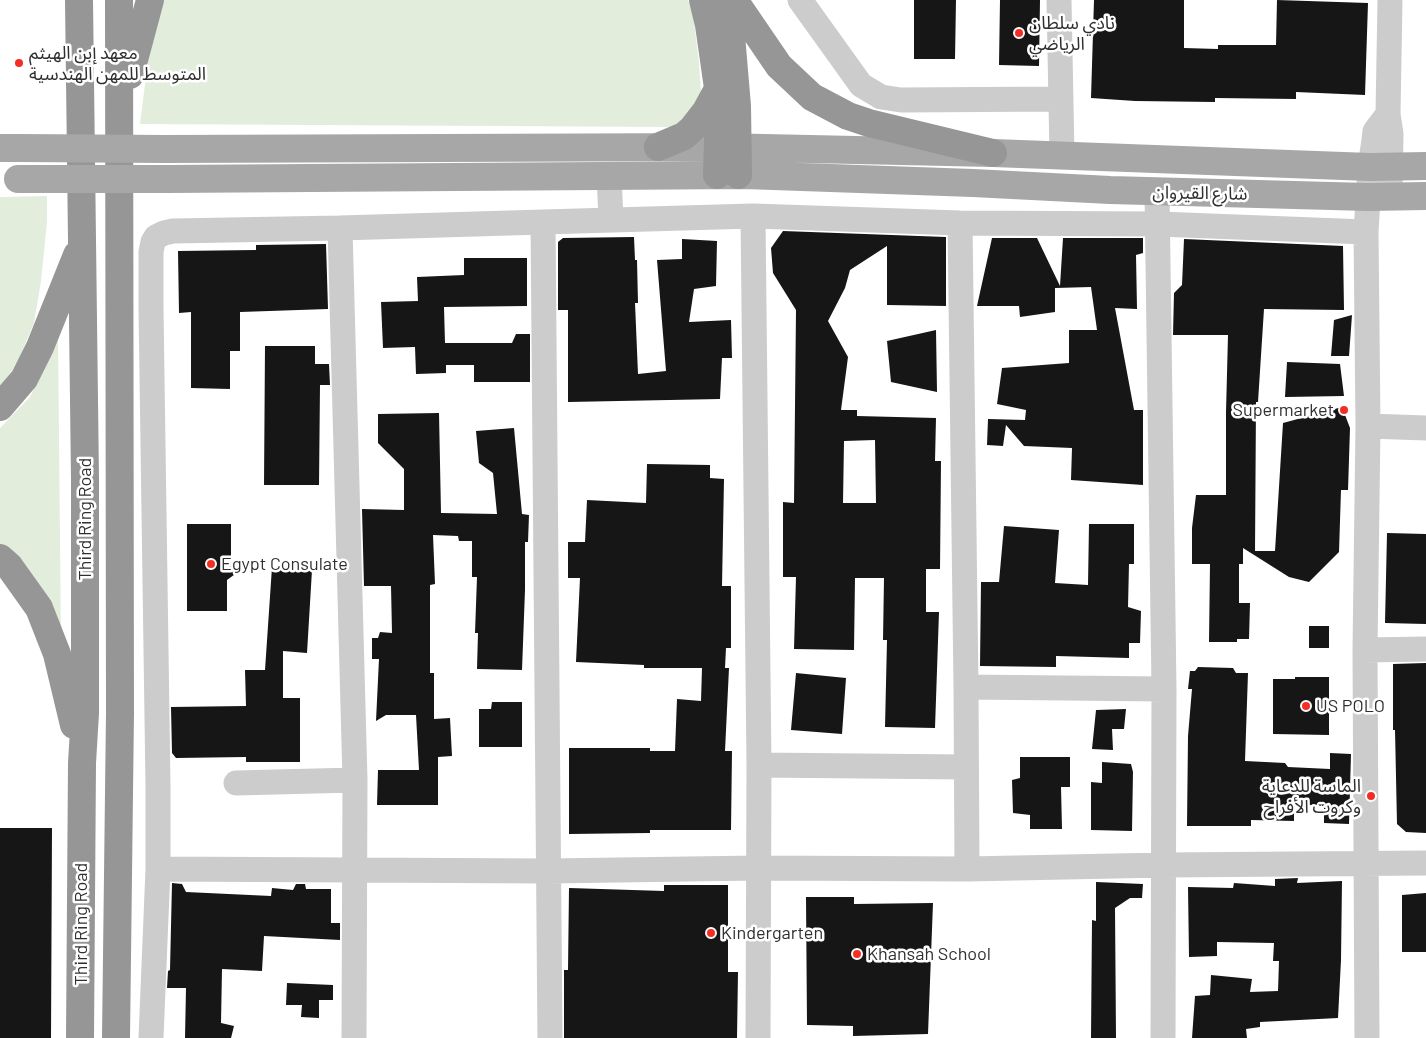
<!DOCTYPE html>
<meta charset="utf-8">
<style>
body{margin:0}
canvas{display:block;background:#fff}
</style>
<canvas width="1426" height="1038"></canvas>
<script>
const ctx = document.querySelector('canvas').getContext('2d');
ctx.lineJoin = 'round';
function paint(path, color) { ctx.fillStyle = color; ctx.fill(path, 'evenodd'); }
const poly = rows => new Path2D(rows.map(r => 'M' + r).join(''));
function stroke(path, color, width, dash) { ctx.strokeStyle = color; ctx.lineWidth = width; ctx.lineCap = dash ? 'butt' : 'round'; ctx.setLineDash(dash || []); ctx.stroke(path); }
function write(font, color, halo, rows, align = 'center') {
  ctx.font = font + ' Barlow,"Noto Sans Arabic",sans-serif'; ctx.lineWidth = 5; ctx.setLineDash([]); ctx.textBaseline = 'middle'; ctx.strokeStyle = halo; ctx.fillStyle = color; for (const [text, x, y, turn = 0] of rows) {
    ctx.save(); ctx.translate(x, y); ctx.rotate((+turn || 0) * Math.PI / 180); ctx.textAlign = isNaN(turn) ? turn : align; if (halo) ctx.strokeText(text, 0, 0); ctx.fillText(text, 0, 0); ctx.restore();
  }
}
paint(poly([
 [164,0,688,0,693,13,699,63,701,92,696,106,687,118,673,127,140,124,150,45],
 [47,196,47,222,41,281,34,323,20,356,0,392,0,197],
 [58,336,61,639,0,549,0,428,30,397]
]), '#e3eddc');
paint(poly([
 [914,0,956,0,955,59,914,59],
 [1000,0,1040,0,1039,66,999,65],
 [1094,0,1184,0,1184,48,1218,49,1218,45,1276,45,1277,0,1368,3,1365,95,1296,92,1296,99,1215,98,1215,102,1135,101,1091,98],
 [783,231,946,237,946,306,887,305,887,246,850,270,845,288,828,321,848,357,841,410,857,410,857,416,936,418,935,461,941,461,940,569,926,569,926,612,939,612,935,728,885,727,887,640,883,640,884,578,855,578,854,650,794,649,796,577,783,577,783,502,794,503,796,310,773,273,771,248],
 [875,440,876,503,843,503,844,441],
 [634,237,635,260,637,260,638,303,635,303,638,374,666,371,657,260,682,259,682,239,717,241,716,286,694,289,689,322,731,320,732,358,722,358,720,399,568,402,568,310,558,310,558,242,563,238],
 [992,238,1037,238,1060,286,1063,238,1143,238,1143,253,1136,255,1137,309,1115,308,1134,410,1143,410,1143,485,1071,480,1072,448,1024,446,1006,425,1003,446,987,445,988,419,1025,420,1026,410,997,404,1002,368,1069,363,1069,330,1097,330,1091,287,1055,288,1055,312,1020,317,1019,306,977,306],
 [1184,239,1343,246,1344,310,1264,309,1258,402,1256,402,1255,551,1275,551,1283,423,1342,407,1350,428,1348,490,1341,490,1339,552,1309,582,1289,577,1243,548,1243,564,1239,564,1239,603,1250,603,1249,639,1237,639,1237,642,1209,642,1210,564,1192,564,1192,528,1196,495,1226,495,1226,412,1228,335,1173,335,1174,293,1182,285],
 [326,244,328,309,240,312,240,351,230,351,230,389,191,388,191,312,179,313,178,251,256,250,256,245],
 [464,258,527,258,527,306,444,307,445,343,512,343,516,334,530,334,530,382,474,382,474,365,446,365,446,373,416,374,415,347,383,348,381,302,418,301,417,277,464,275],
 [1352,315,1349,356,1331,356,1334,320],
 [936,330,937,392,891,382,887,341],
 [265,346,315,346,315,364,329,364,330,385,320,385,319,485,264,485],
 [1287,362,1340,364,1344,396,1285,397],
 [439,413,441,513,497,514,493,473,479,463,476,431,514,428,522,514,529,515,528,542,525,542,525,590,522,670,477,669,478,633,475,633,477,577,472,577,472,541,459,541,458,536,433,535,435,584,430,585,430,673,434,673,434,719,450,718,452,756,438,757,438,805,377,805,378,770,419,770,416,715,386,715,376,721,379,659,372,659,372,638,378,638,380,632,392,633,391,586,364,586,362,509,404,510,404,469,378,443,378,414],
 [647,464,710,465,710,478,724,479,722,586,731,586,731,648,726,648,725,668,729,668,725,751,732,751,731,830,650,830,650,833,569,834,569,748,650,748,650,751,675,751,677,699,701,701,702,668,644,668,644,665,576,662,580,578,568,578,568,542,585,542,587,500,646,503],
 [187,524,231,524,231,564,238,572,227,580,227,611,187,611],
 [1089,524,1134,524,1134,564,1129,564,1128,607,1141,611,1140,643,1129,643,1129,658,1056,656,1056,667,980,666,981,582,999,582,1004,526,1059,530,1055,583,1088,585],
 [1387,533,1426,534,1426,624,1385,623],
 [272,567,312,570,307,653,283,651,283,698,300,698,300,762,246,762,246,757,176,758,172,753,171,707,246,706,245,670,265,670],
 [1309,626,1329,626,1329,648,1309,648],
 [1426,663,1426,833,1406,832,1397,824,1395,730,1393,730,1393,664],
 [1198,667,1233,668,1236,673,1248,673,1245,761,1285,763,1288,767,1330,769,1330,753,1351,754,1349,824,1324,823,1324,805,1294,805,1294,821,1251,820,1251,826,1187,826,1188,736,1192,689,1188,689,1190,671,1195,671],
 [796,673,846,678,842,734,791,730],
 [1295,677,1329,677,1329,735,1273,734,1273,679,1295,679],
 [492,702,522,702,522,747,479,747,479,709,491,709],
 [1126,709,1124,729,1112,729,1113,750,1092,749,1096,710],
 [1020,757,1070,757,1070,787,1061,787,1062,829,1030,829,1030,815,1013,813,1012,780,1020,778],
 [1102,762,1131,764,1133,772,1132,831,1091,830,1091,782,1102,783],
 [0,828,52,828,51,1038,0,1038],
 [1298,878,1297,883,1342,881,1341,960,1338,1018,1260,1022,1260,1027,1246,1029,1247,1038,1192,1038,1195,996,1210,995,1211,975,1252,979,1250,992,1278,991,1279,961,1273,961,1274,943,1217,942,1217,956,1189,957,1188,887,1233,888,1234,883,1275,886,1275,879],
 [1096,882,1143,884,1142,898,1130,898,1115,908,1116,1038,1091,1038,1092,920,1096,921],
 [172,883,182,884,186,892,271,896,272,888,293,890,296,884,305,884,306,889,331,889,331,923,340,923,340,940,264,936,262,971,222,969,221,1023,234,1026,231,1038,185,1038,186,988,167,988,168,971,170,970],
 [664,885,728,885,728,972,738,972,737,1038,564,1038,564,970,568,970,569,888,664,891],
 [1426,893,1426,952,1402,952,1402,895],
 [806,897,854,897,854,904,933,903,928,1034,853,1036,853,1026,807,1025],
 [287,983,333,985,333,1000,319,1000,319,1018,301,1017,302,1005,286,1005]
]), '#161616');
stroke(poly([
 [800,0,861,85,881,97,901,100,1061,99],
 [1059,0,1062,155],
 [1390,0,1388,114,1391,134,1390,197],
 [609,175,611,220],
 [1157,192,1164,689,1163,1038],
 [960,223,966,687,967,869],
 [1368,426,1426,428],
 [1365,650,1426,649],
 [966,687,1164,689],
 [759,765,965,767],
 [236,783,355,780],
 [158,869,549,871,758,868,967,869,1164,865,1426,863],
 [151,1038,158,869,158,786,151,308,151,252,153,242,156,237,164,233,173,231,340,228],
 [354,1038,355,780,340,228,543,222],
 [550,1038,543,222,753,216],
 [758,1038,759,765,753,216,960,223,1158,224,1366,232],
 [1367,1038,1365,650,1368,426,1366,232,1370,167,1374,140,1375,131,1388,114]
]), '#ccc', 25);
stroke(poly([
 [0,148,19,148],
 [165,149,718,147,993,153,1370,167,1426,166],
 [167,179,745,175,973,183,1110,190,1368,197,1426,196]
]), '#a7a7a7', 28);
stroke(poly([
 [79,0,85,479,85,713,82,763,80,1038],
 [703,0,709,25,718,88,719,107,717,175],
 [728,0,737,106,738,175],
 [734,0,779,66,812,97,848,116,869,123,993,153],
 [130,75,150,0],
 [658,147,684,136,692,129,706,111,718,89],
 [0,407,24,379,40,347,77,255],
 [0,558,9,566,39,608,57,654,74,725],
 [116,1038,120,712,119,0]
]), '#969696', 28);
stroke(poly([
 [19,148,165,149],
 [18,179,167,179]
]), '#a7a7a7', 28);
for (const [x, y, r, color] of [
 [1019,33,5,"#f32e24"],
 [19,63,5,"#f32e24"],
 [1344,410,5,"#f32e24"],
 [211,564,5,"#f32e24"],
 [1306,706,5,"#f32e24"],
 [1371,796,5,"#f32e24"],
 [711,933,5,"#f32e24"],
 [857,954,5,"#f32e24"]
]) { const dot = new Path2D(); dot.arc(x, y, r, 0, 2 * Math.PI); ctx.fillStyle = color; ctx.fill(dot); stroke(dot, '#fff', 2); }
write('18px', '#2f2f2f', '#fff', [
 ["نادي سلطان",1029,23],
 ["الرياضي",1029,44],
 ["معهد إبن الهيثم",29,53],
 ["المتوسط للمهن الهندسية",29,74],
 ["Supermarket",1334,410,"right"],
 ["Egypt Consulate",221,564],
 ["US POLO",1316,706],
 ["الماسة للدعاية",1361,786,"right"],
 ["وكروت الأفراح",1361,807,"right"],
 ["Kindergarten",721,933],
 ["Khansah School",867,954]
], 'left');
write('18px', '#2f2f2f', '#fff', [
 ["شارع القيروان",1200,193,1],
 ["Third Ring Road",85,519,-90],
 ["Third Ring Road",81,924,-90]
]);
</script>
